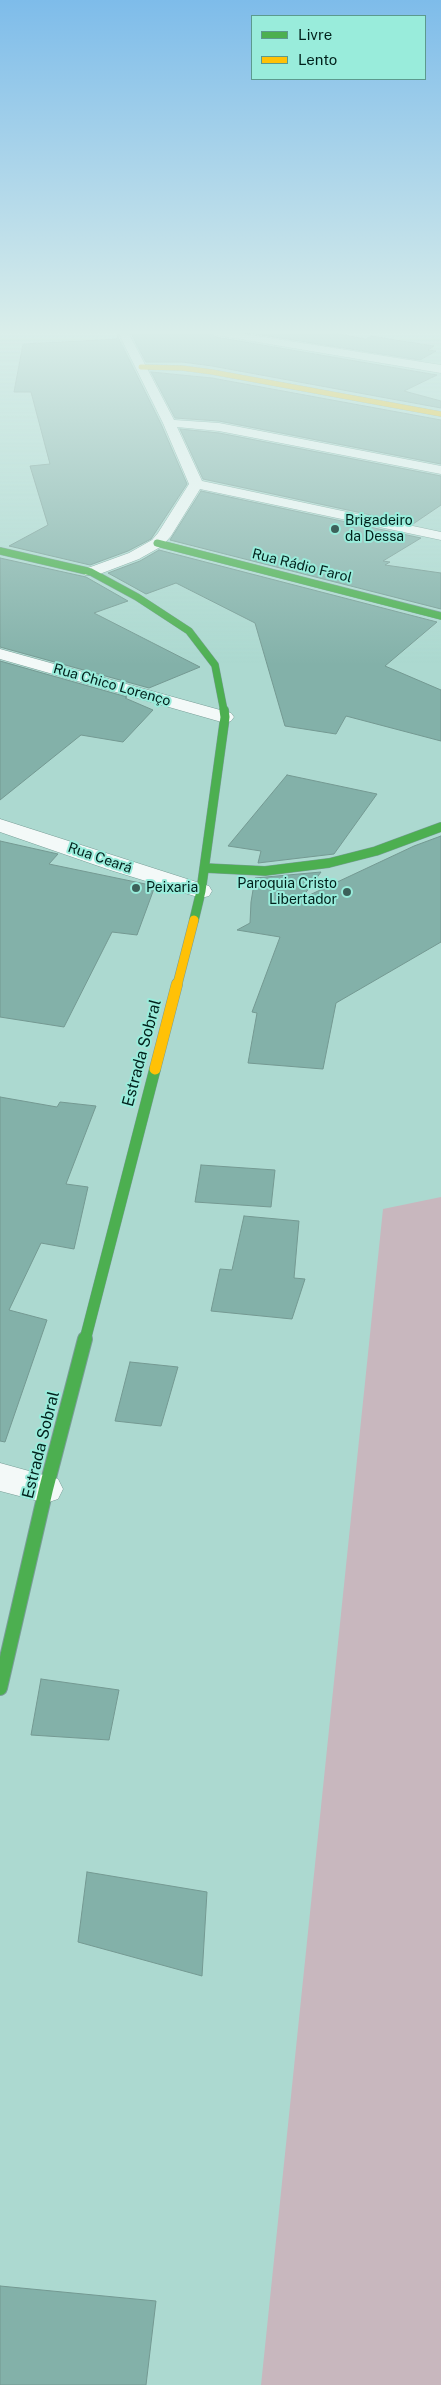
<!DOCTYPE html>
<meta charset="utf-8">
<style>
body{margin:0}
#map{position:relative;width:441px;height:2385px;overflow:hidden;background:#acd9d0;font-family:"Public Sans",sans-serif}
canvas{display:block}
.legend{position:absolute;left:251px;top:15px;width:175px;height:65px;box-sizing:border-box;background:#99ecdb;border:1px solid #5c9a8e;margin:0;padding:6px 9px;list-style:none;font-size:15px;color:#00201b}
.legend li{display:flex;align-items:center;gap:10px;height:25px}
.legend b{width:25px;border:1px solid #5c9a8e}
</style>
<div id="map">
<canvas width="441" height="2385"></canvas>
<ul class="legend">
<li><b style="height:6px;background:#4caf50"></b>Livre</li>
<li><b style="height:6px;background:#ffc107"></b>Lento</li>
</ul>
</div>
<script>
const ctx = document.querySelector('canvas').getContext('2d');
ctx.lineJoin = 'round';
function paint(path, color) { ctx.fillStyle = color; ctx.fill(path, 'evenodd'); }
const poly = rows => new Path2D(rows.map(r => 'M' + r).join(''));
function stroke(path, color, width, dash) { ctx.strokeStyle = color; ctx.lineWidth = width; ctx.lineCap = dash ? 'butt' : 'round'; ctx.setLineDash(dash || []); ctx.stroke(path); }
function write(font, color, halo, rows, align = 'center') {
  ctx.font = font + ' "Public Sans",sans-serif'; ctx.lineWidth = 4; ctx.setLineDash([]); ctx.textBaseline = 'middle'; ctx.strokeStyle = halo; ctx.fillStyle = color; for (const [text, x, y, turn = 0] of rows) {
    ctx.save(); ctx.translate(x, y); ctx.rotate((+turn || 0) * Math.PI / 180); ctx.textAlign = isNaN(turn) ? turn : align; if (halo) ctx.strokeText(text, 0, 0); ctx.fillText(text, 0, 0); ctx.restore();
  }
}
paint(poly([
 [441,1197,441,2385,261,2385,383,1209]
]), '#c8b7be');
const building = poly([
 [130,332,209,332,216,337,437,375,404,391,441,401,441,408,212,366,182,362,146,362,130,332],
 [242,332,329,332,366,339,371,336,434,346,428,350,436,351,420,360,242,332],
 [117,335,161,424,187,484,151,539,128,551,90,565,9,546,48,525,30,466,50,464,31,392,14,392,23,344,117,339,117,335],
 [151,372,212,378,441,420,441,464,219,421,175,418,151,372],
 [180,429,219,433,441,476,441,505,413,524,203,479,180,429],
 [201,491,421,538,383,561,390,562,385,565,441,573,441,609,170,540,201,491],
 [159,550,437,622,385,666,441,690,441,741,346,716,336,734,285,726,255,623,176,583,146,594,108,573,140,561,159,550],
 [0,558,86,577,128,601,94,613,200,667,149,688,0,647,0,558],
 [0,661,127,697,125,698,153,710,123,742,81,735,0,800,0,661],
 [287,775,377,794,334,854,258,863,261,851,228,846,287,775],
 [441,836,441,942,336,1003,323,1069,248,1063,257,1013,252,1012,280,937,237,930,250,923,251,902,255,878,321,872,301,899,414,846,441,836],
 [0,841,58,854,49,864,155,886,137,935,112,932,64,1027,0,1017,0,841],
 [0,1097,57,1107,60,1102,96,1106,66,1184,88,1187,74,1249,41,1243,9,1310,47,1320,5,1442,0,1441,0,1097],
 [201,1165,275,1170,271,1207,195,1202,201,1165],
 [244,1216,299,1221,294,1278,305,1279,292,1319,211,1311,220,1269,232,1270,244,1216],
 [130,1362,178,1367,161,1426,115,1421,130,1362],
 [41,1679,119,1690,109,1740,31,1735,41,1679],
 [87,1872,207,1892,202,1976,78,1942,87,1872],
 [0,2286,156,2301,146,2385,0,2385,0,2286]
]);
paint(building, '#83b1a9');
stroke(building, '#749992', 1);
const street = poly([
 [118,332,128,332,174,420,219,423,441,466,441,474,219,431,177,427,202,481,441,532,441,540,200,489,171,536,162,546,139,559,97,575,85,575,83,572,85,569,129,553,152,540,158,533,189,484,163,423,118,332],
 [211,332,233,332,441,365,441,373,216,335,211,332],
 [0,649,231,713,234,717,231,721,225,723,0,659,0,649],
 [0,819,209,886,212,891,209,896,201,898,110,870,0,832,0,819],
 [0,1463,58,1479,63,1489,58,1499,46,1503,0,1491,0,1463]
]);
const fastFar3 = poly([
 [157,543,441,616],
 [0,551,91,572,137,597,189,631,215,665,224,711]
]);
const fastFar2 = poly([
 [205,868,265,871,329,863,376,851,441,827],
 [194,920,201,891,225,717,224,710]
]);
const fastFar1 = poly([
 [85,1340,155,1069]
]);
const fast = poly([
 [0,1688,46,1489,85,1339]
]);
const slowFar2 = poly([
 [141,367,182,368,212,372,441,414]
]);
const slowFar1 = poly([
 [177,986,194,920]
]);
const slow = poly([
 [155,1069,177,984]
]);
stroke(street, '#789d96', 1);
stroke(fastFar3, '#789d96', 8);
stroke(fastFar2, '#789d96', 10);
stroke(fastFar1, '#789d96', 12);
stroke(fast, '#789d96', 16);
stroke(slowFar2, '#789d96', 5.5);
stroke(slowFar1, '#789d96', 10);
stroke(slow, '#789d96', 12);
paint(street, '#f3f9f8');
stroke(fastFar3, '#4caf50', 7);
stroke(fastFar2, '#4caf50', 9);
stroke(fastFar1, '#4caf50', 11);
stroke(fast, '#4caf50', 14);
stroke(slowFar2, '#ffc107', 5);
stroke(slowFar1, '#ffc107', 9);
stroke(slow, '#ffc107', 11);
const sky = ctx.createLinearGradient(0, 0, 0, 665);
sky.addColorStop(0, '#7ebcea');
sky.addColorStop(0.5, '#daeeea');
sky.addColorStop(1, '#daeeea00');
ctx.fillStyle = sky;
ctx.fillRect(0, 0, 441, 665);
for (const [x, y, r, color] of [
 [335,529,5,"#3c615a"],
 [136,888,5,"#3c615a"],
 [347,892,5,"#3c615a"]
]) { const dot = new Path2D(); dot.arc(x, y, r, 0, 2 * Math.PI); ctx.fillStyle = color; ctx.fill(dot); stroke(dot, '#99ecdb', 2); }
write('14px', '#00201b', '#99ecdb', [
 ["Brigadeiro",345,521],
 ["da Dessa",345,537],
 ["Paroquia Cristo",337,884,"right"],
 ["Libertador",337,900,"right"],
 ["Peixaria",146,888]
], 'left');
write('14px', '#00201b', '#99ecdb', [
 ["Rua Rádio Farol",302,566,14],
 ["Rua Chico Lorenço",112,685,16],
 ["Rua Ceará",100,858,19]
]);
write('16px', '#00201b', '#99ecdb', [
 ["Estrada Sobral",142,1053,-75],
 ["Estrada Sobral",41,1445,-76]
]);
</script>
